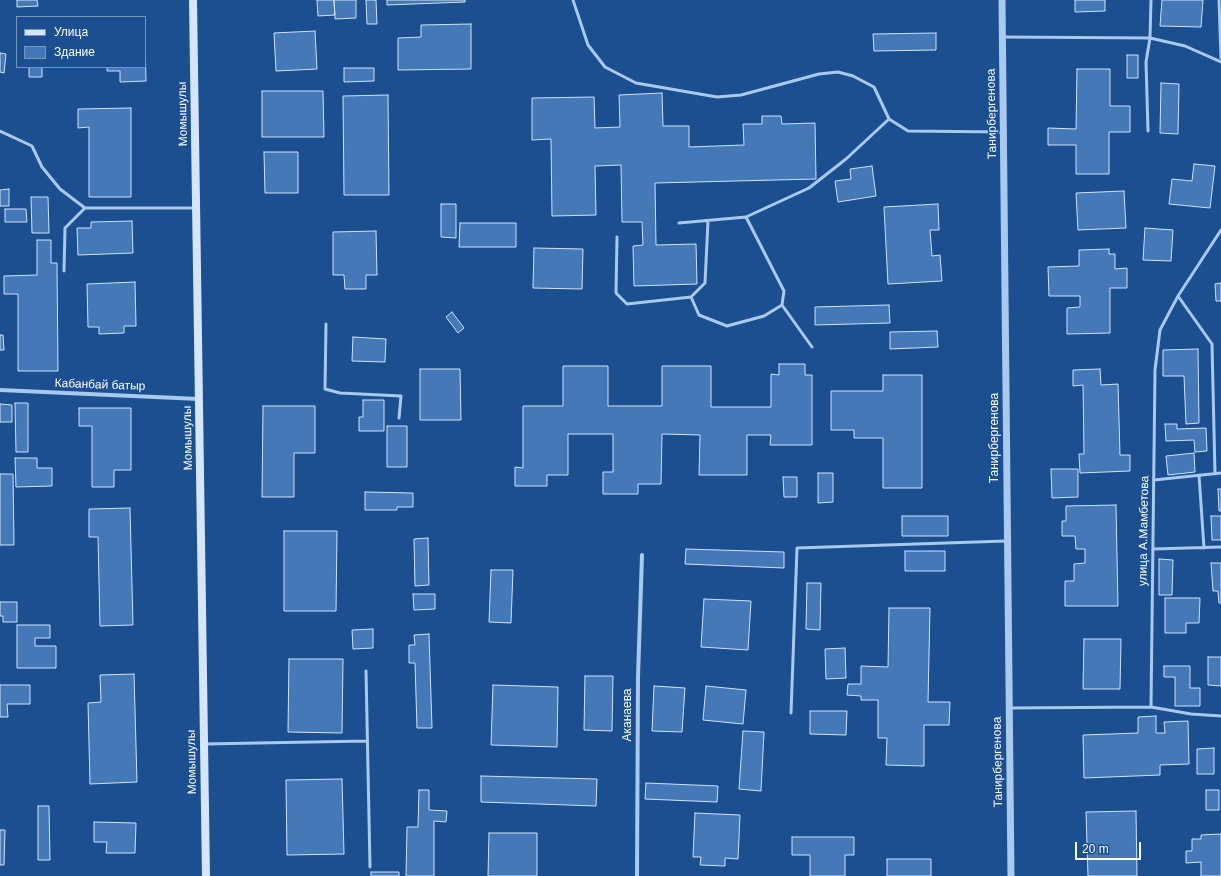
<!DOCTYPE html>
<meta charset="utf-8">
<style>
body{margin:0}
#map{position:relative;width:1221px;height:876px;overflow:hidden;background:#1b4f8f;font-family:Arial,sans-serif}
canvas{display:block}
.legend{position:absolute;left:16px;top:16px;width:130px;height:52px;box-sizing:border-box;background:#1b4f8f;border:1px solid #7695bc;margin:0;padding:5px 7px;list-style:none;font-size:12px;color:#fff}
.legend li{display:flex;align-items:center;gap:8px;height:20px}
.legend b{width:20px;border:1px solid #7695bc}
.scale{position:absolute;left:1075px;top:842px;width:66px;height:18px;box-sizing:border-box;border:2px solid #fff;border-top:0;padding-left:5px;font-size:12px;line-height:14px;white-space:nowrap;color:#fff;-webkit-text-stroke:3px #1b4f8f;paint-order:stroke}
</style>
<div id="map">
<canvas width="1221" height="876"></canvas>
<ul class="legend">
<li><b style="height:5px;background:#d6e6fa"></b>Улица</li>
<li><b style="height:11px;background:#4478b7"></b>Здание</li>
</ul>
<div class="scale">20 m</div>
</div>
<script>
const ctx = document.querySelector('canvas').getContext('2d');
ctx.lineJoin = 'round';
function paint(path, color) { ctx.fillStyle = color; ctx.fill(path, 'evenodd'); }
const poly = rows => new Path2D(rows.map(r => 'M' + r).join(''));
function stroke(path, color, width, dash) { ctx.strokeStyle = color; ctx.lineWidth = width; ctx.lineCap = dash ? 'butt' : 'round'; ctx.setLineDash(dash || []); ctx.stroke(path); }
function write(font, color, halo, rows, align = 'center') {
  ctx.font = font + ' Arial,sans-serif'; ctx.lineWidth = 3; ctx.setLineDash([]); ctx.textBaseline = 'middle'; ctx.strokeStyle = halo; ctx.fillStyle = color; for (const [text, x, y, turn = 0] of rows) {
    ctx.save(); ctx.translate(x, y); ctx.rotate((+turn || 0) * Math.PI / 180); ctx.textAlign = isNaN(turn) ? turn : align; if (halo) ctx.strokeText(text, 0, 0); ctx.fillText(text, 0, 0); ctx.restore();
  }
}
const building = poly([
 [17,0,37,0,38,6,17,7,17,0],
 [317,0,334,0,335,15,318,16,317,0],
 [334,0,356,0,356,18,335,19,334,0],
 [366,0,376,0,377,24,367,24,366,0],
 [387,0,465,0,465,2,387,5,387,0],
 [1075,0,1105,0,1105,11,1075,12,1075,0],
 [1162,0,1203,0,1201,27,1160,26,1162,0],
 [471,24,471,69,398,70,398,38,421,37,421,25,471,24],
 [315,31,317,69,276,71,274,33,315,31],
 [936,33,936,50,874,51,873,34,936,33],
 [145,38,146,81,120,82,120,71,107,71,107,67,145,67,145,38],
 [0,53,6,54,4,73,0,72,0,53],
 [1127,55,1138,55,1138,78,1127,78,1127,55],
 [29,67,42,67,42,77,29,77,29,67],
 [344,68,374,68,374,81,344,82,344,68],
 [1077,69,1110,69,1110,106,1130,106,1130,132,1109,132,1109,174,1076,174,1076,145,1048,145,1048,128,1076,129,1077,69],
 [1161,83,1179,84,1178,134,1160,133,1161,83],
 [262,91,323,91,324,137,262,137,262,91],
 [662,93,663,126,689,126,689,147,744,145,743,124,762,124,762,116,781,116,782,124,815,123,816,179,655,183,656,245,696,244,697,284,634,286,633,246,643,245,642,222,622,222,621,165,595,166,596,215,552,216,551,139,532,140,532,98,594,97,595,128,620,127,619,95,662,93],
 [388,95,389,195,344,195,343,96,388,95],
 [131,108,131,197,89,197,89,127,78,128,78,109,131,108],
 [264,152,298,152,298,193,265,193,264,152],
 [1194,164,1215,166,1210,208,1169,204,1172,179,1192,181,1194,164],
 [872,166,876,196,838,202,835,181,851,179,850,169,872,166],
 [9,189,9,206,0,206,0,190,9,189],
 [1124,191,1126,228,1078,230,1076,193,1124,191],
 [31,197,48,197,49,233,32,233,31,197],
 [441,204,456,204,456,238,441,237,441,204],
 [938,204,939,230,930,230,932,256,940,255,942,281,888,284,884,207,938,204],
 [5,209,26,209,27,222,5,222,5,209],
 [132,221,133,253,78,255,77,228,91,228,91,222,132,221],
 [460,223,516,223,516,247,459,247,460,223],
 [1145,228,1173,230,1171,261,1143,260,1145,228],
 [376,231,377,275,366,275,366,289,345,289,344,275,333,275,333,232,376,231],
 [37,240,51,240,51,263,57,263,58,371,18,371,18,294,4,294,4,276,37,275,37,240],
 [534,248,583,249,582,289,533,288,534,248],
 [1109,249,1109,254,1115,254,1115,269,1127,268,1127,288,1110,288,1110,333,1067,334,1067,308,1080,307,1080,296,1049,296,1048,267,1079,266,1079,250,1109,249],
 [135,282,136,326,124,326,124,333,99,334,99,327,88,327,87,284,135,282],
 [1221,283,1221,301,1216,301,1215,284,1221,283],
 [889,305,890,323,815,325,815,307,889,305],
 [452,312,464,328,458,333,446,317,452,312],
 [937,331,938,347,890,349,890,332,937,331],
 [0,335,3,335,4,350,0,350,0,335],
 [353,337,386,339,385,362,352,361,353,337],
 [1198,349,1199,423,1186,424,1184,376,1163,376,1163,350,1198,349],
 [779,364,805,364,805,375,812,375,812,445,770,445,771,435,747,435,747,475,699,475,700,435,662,434,661,484,638,484,638,494,603,494,603,472,613,472,613,434,568,434,568,475,547,475,547,486,515,486,515,467,523,468,523,406,563,406,563,366,608,366,608,406,662,406,662,366,711,366,711,407,771,407,771,374,779,375,779,364],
 [420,369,460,369,461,420,420,420,420,369],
 [1100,369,1101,385,1118,384,1120,455,1130,455,1130,471,1080,473,1079,454,1084,454,1083,385,1073,386,1073,370,1100,369],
 [883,375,922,375,922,488,883,488,883,438,854,438,854,430,831,430,831,391,883,391,883,375],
 [363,400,384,400,384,431,359,431,359,417,363,417,363,400],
 [15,403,28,403,28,452,16,452,15,403],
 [0,404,12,405,12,422,0,422,0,404],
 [263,406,315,406,315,453,294,453,294,497,262,497,263,406],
 [79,408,131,408,131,470,114,470,114,487,92,487,92,426,79,426,79,408],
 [1165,424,1177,424,1177,429,1206,428,1207,451,1195,452,1194,440,1166,441,1165,424],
 [387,426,407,426,407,467,387,467,387,426],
 [1194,453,1195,472,1168,475,1166,456,1194,453],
 [15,458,37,458,37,468,52,468,52,486,16,487,15,458],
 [1051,469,1078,469,1078,497,1052,498,1051,469],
 [818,473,833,473,833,502,818,503,818,473],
 [0,474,13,474,14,545,0,545,0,474],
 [783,477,797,477,797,497,784,497,783,477],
 [1218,489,1221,489,1221,511,1219,511,1218,489],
 [365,492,413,493,413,507,397,507,397,510,365,510,365,492],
 [1116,505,1118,606,1065,606,1065,581,1074,581,1074,564,1085,563,1085,549,1076,549,1075,536,1062,536,1062,521,1066,521,1066,506,1116,505],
 [130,508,133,625,100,626,98,537,89,537,89,509,130,508],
 [902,516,948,516,948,536,902,536,902,516],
 [1211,516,1221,516,1221,540,1212,540,1211,516],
 [284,531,337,531,336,611,284,611,284,531],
 [428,538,429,585,415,586,414,539,428,538],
 [686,549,784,552,784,568,685,564,686,549],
 [905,551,945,551,945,571,905,571,905,551],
 [1159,559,1173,560,1172,595,1159,595,1159,559],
 [1211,563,1221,563,1221,603,1219,603,1218,591,1213,591,1211,563],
 [491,570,513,570,511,623,489,622,491,570],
 [807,583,821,583,820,630,806,629,807,583],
 [413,594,435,594,435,609,414,610,413,594],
 [1165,598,1200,598,1199,623,1186,623,1186,633,1165,633,1165,598],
 [704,599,751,601,748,650,701,647,704,599],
 [0,602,17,602,17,622,3,622,3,616,0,616,0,602],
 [889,608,930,608,928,702,950,702,949,725,924,725,924,766,886,765,887,738,878,738,878,700,861,700,861,696,847,695,848,684,861,684,861,666,888,667,889,608],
 [17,625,50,625,50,638,35,638,35,646,56,646,56,668,17,668,17,625],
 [373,629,373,648,353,649,352,630,373,629],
 [429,634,432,728,417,728,415,663,409,663,409,645,415,645,414,635,429,634],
 [1084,639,1121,639,1120,689,1083,689,1084,639],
 [845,648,846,678,826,679,825,649,845,648],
 [1208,657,1221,657,1221,686,1208,685,1208,657],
 [289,659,343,659,342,733,288,732,289,659],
 [1164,666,1190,666,1190,688,1200,688,1200,706,1175,706,1175,677,1164,677,1164,666],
 [134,674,137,782,90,784,88,703,101,702,100,675,134,674],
 [585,676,613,676,612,731,584,730,585,676],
 [0,685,30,685,30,704,7,704,8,717,0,717,0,685],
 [493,685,558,687,557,747,491,745,493,685],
 [654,686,685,688,682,732,652,731,654,686],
 [706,686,746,690,743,724,703,720,706,686],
 [810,711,847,711,846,735,810,734,810,711],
 [1156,716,1156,733,1165,733,1164,722,1188,721,1189,764,1160,765,1160,775,1084,778,1083,735,1138,733,1138,717,1156,716],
 [743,731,764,732,761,791,739,789,743,731],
 [1214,748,1214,774,1197,774,1197,749,1214,748],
 [481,776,597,779,596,806,481,802,481,776],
 [342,779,344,854,287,855,286,780,342,779],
 [646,783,718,786,717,802,645,799,646,783],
 [419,790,429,790,429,810,447,811,446,822,434,821,434,876,406,876,407,827,418,827,419,790],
 [1206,790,1219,790,1219,810,1206,810,1206,790],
 [38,806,49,806,50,860,38,860,38,806],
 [1136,811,1137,876,1088,876,1086,812,1136,811],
 [695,813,740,815,738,859,725,858,725,866,700,865,701,857,693,857,695,813],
 [94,822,136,823,135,853,106,853,107,842,94,842,94,822],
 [0,830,5,830,4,865,0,865,0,830],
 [489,833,537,833,537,876,488,876,489,833],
 [1221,834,1221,876,1201,876,1201,862,1186,863,1186,851,1192,851,1192,839,1201,839,1201,835,1221,834],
 [792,837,854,837,854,855,845,855,845,876,810,876,810,855,792,855,792,837],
 [887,859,931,859,931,876,887,876,887,859],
 [371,872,399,872,399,876,371,876,371,872]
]);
paint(building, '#4478b7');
stroke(building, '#cfe3fa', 1);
stroke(poly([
 [573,0,588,45,605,67,636,83,717,97,741,95,819,74,838,72,853,76,874,87,889,119,908,131,1003,132],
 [1219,0,1221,58],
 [1003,37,1150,38,1185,46,1221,62],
 [0,131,32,146,42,167,60,189,85,208,194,208],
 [1148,131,1146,62,1150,38,1151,0],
 [679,223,746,217,809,188,846,159,889,119],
 [617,237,616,293,627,304,691,297,705,283,708,221],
 [64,271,65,228,85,208],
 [1178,296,1212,344,1215,474],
 [691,297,699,315,727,326,764,316,782,305,784,291,746,217],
 [782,305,812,347],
 [326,324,325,389,340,393,401,396,399,418],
 [1199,475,1204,548],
 [1154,480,1221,473],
 [1153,549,1221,547],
 [366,671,370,867],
 [1151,707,1191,714,1221,716],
 [1010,708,1151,707,1155,370,1160,330,1178,296,1221,230],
 [791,713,797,548,1006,541],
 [204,744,367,741]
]), '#a9c9ee', 3);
stroke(poly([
 [0,390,199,399],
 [637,876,638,677,642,555]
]), '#a9c9ee', 4);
stroke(poly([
 [1002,0,1011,876]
]), '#a9c9ee', 7);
stroke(poly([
 [193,0,206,876]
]), '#d6e6fa', 8);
write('12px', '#fff', '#1b4f8f', [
 ["Момышулы",183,114,-91],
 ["Танирбергенова",992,114,-91],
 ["Кабанбай батыр",100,385,2],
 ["Момышулы",188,438,-91],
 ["Танирбергенова",995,438,-90],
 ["улица А.Мамбетова",1144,531,-89],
 ["Аканаева",628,715,-90],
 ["Момышулы",192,762,-91],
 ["Танирбергенова",998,762,-91]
]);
</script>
